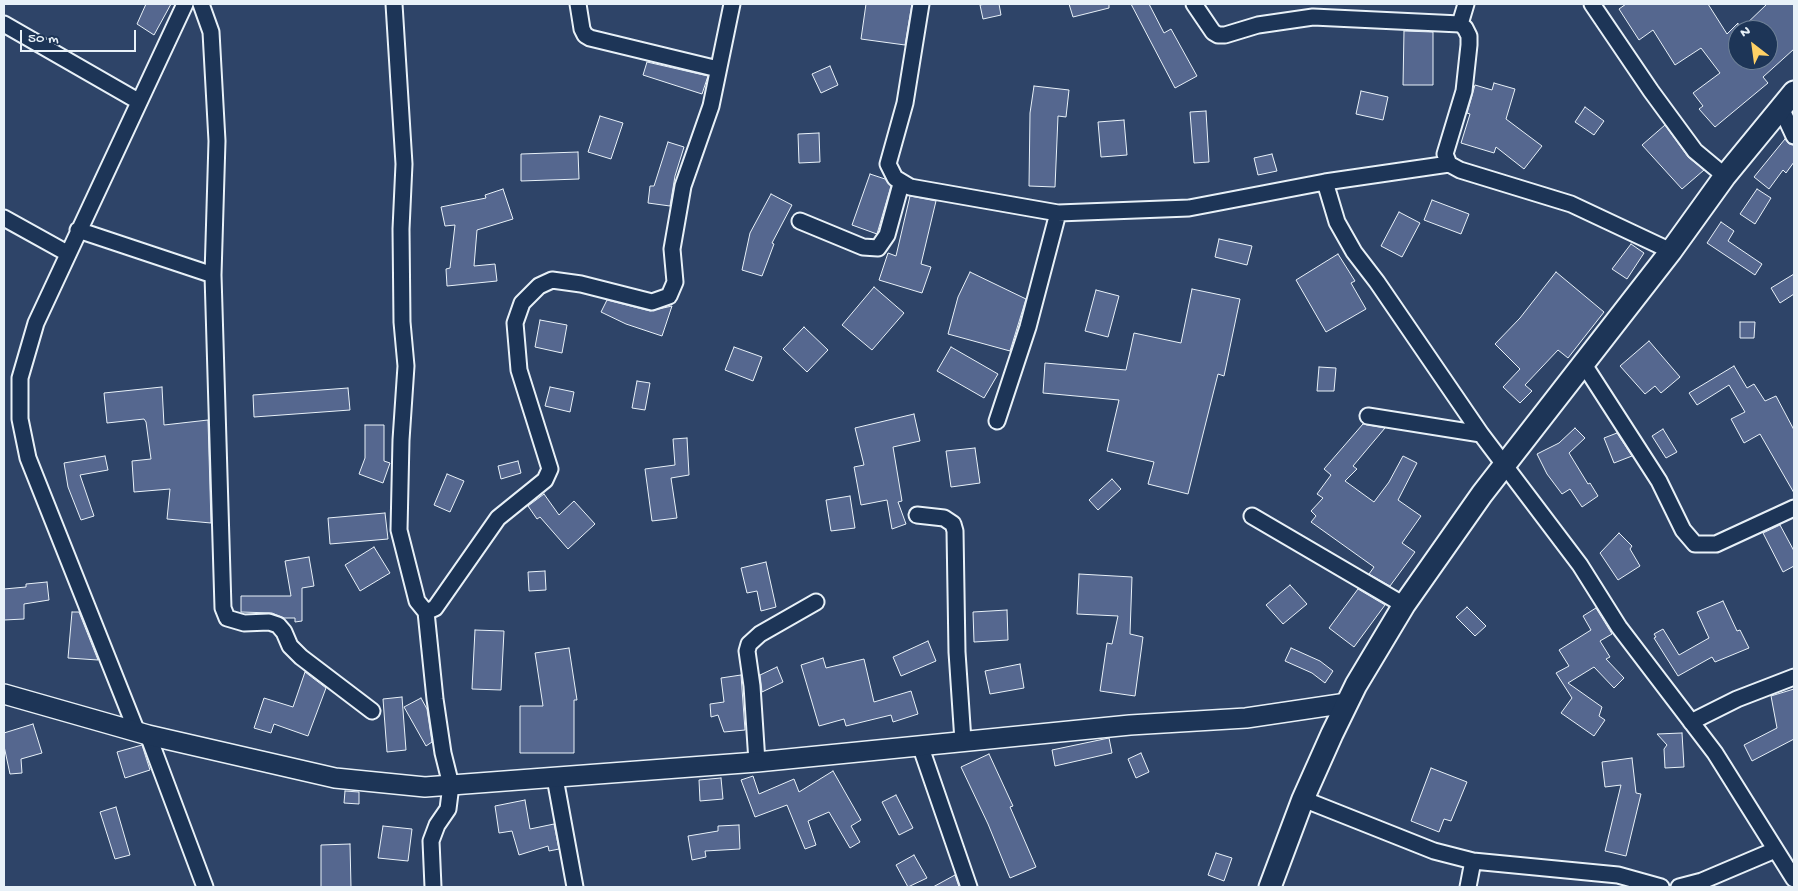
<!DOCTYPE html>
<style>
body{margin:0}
#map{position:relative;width:1798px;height:891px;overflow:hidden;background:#2e4468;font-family:"Gochi Hand",sans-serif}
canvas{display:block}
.frame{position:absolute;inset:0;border:5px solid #e8f1f8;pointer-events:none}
.north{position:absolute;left:1728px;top:20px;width:50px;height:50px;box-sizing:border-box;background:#1d3557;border:1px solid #6e8097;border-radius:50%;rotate:330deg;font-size:14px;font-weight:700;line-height:20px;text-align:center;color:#e8f1f8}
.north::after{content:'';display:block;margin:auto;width:18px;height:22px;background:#ffd166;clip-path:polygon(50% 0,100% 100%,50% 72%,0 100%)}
.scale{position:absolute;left:20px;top:30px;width:116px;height:22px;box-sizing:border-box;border:2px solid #e8f1f8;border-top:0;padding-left:6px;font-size:15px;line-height:18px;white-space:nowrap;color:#e8f1f8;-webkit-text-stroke:4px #1d3557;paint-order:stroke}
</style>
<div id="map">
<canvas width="1798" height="891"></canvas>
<div class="frame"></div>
<div class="north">N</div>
<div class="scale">50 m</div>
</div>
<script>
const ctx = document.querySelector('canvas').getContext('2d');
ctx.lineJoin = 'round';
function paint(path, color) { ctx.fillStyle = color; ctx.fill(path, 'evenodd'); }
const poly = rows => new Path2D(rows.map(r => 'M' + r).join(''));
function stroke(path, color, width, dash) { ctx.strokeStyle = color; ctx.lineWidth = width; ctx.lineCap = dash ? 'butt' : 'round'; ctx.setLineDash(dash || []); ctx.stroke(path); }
const building = poly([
 [146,4,171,4,154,35,137,24,146,4],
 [866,4,912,4,905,45,861,39,866,4],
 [986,4,999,4,1001,15,983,19,980,5,986,4],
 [1069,4,1109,4,1109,8,1073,17,1069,4],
 [1131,4,1149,4,1164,33,1171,29,1197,76,1175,88,1131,4],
 [1626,4,1708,4,1727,34,1738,23,1738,60,1768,60,1768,30,1740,30,1767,4,1794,4,1794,49,1763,77,1768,83,1715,127,1699,109,1703,106,1693,93,1720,73,1701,48,1675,65,1653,30,1639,40,1619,9,1626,4],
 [1404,31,1433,32,1433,85,1403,85,1404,31],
 [647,62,708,76,702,94,643,75,647,62],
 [830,66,838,85,821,93,812,74,830,66],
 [1494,83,1515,89,1506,119,1542,146,1524,169,1496,147,1494,153,1461,143,1470,114,1467,113,1475,85,1492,90,1494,83],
 [1034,86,1069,90,1066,117,1058,116,1055,187,1029,186,1030,113,1034,86],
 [1361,91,1388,97,1383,120,1356,114,1361,91],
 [1585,107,1604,121,1594,135,1575,122,1585,107],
 [1206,111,1209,162,1194,163,1190,112,1206,111],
 [600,116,623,123,611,159,588,152,600,116],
 [1124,120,1127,155,1101,157,1098,122,1124,120],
 [1665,125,1688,157,1704,170,1682,189,1642,145,1665,125],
 [819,133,820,162,799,163,798,134,819,133],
 [1785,139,1789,144,1794,145,1794,162,1786,173,1783,170,1769,189,1754,177,1785,139],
 [668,142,684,147,675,176,670,206,648,203,650,186,654,186,668,142],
 [578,152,579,179,521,181,521,154,578,152],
 [1272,154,1277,171,1258,175,1254,158,1272,154],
 [870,174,885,179,891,186,877,234,852,225,870,174],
 [503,189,513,219,477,230,474,266,495,264,497,281,447,286,446,269,450,268,455,225,445,226,441,207,486,198,485,195,503,189],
 [1757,189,1771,198,1755,224,1740,214,1757,189],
 [771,194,792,205,772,243,774,244,762,276,742,270,750,233,771,194],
 [910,196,936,201,921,264,931,267,922,293,879,280,888,253,896,256,910,196],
 [1432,200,1469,214,1461,234,1424,220,1432,200],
 [1399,212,1420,223,1402,257,1381,246,1399,212],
 [1721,222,1734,231,1728,241,1762,264,1755,275,1707,243,1721,222],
 [1219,239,1252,246,1247,265,1215,257,1219,239],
 [1631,244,1644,253,1627,279,1612,269,1631,244],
 [1338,254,1355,281,1351,283,1366,309,1326,332,1296,280,1338,254],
 [970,272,1026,299,1010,351,948,334,958,297,970,272],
 [1556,272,1604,312,1568,358,1558,350,1525,385,1532,391,1520,403,1503,387,1520,369,1495,344,1520,318,1556,272],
 [1794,274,1794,294,1780,303,1771,288,1794,274],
 [874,287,904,313,872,350,842,325,874,287],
 [1192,289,1240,299,1224,376,1218,374,1188,494,1148,484,1154,462,1107,451,1119,400,1043,393,1045,363,1126,370,1134,333,1181,343,1192,289],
 [1096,290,1119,296,1108,337,1085,331,1096,290],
 [607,300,650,311,672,306,662,336,626,324,601,312,607,300],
 [540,320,567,325,562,353,535,347,540,320],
 [1740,322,1755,322,1754,338,1740,338,1740,322],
 [804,327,828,350,807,372,783,349,804,327],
 [1649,341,1680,377,1661,393,1655,386,1645,394,1620,366,1649,341],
 [734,347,762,357,753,381,725,370,734,347],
 [951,347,998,374,984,398,937,371,951,347],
 [1734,366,1747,388,1754,384,1765,401,1776,396,1794,430,1794,493,1760,434,1744,443,1731,419,1745,412,1729,385,1697,405,1689,393,1734,366],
 [1319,367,1336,368,1334,391,1317,391,1319,367],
 [637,381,650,383,645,410,632,408,637,381],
 [162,387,164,425,208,420,211,523,167,519,170,489,134,492,132,461,151,459,146,422,144,419,107,423,104,393,162,387],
 [550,387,574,392,570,412,545,406,550,387],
 [348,388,350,410,254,417,253,395,348,388],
 [914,414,920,441,893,447,902,501,898,502,906,524,892,529,887,500,861,505,854,467,864,465,855,428,914,414],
 [1363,424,1385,428,1353,466,1357,469,1345,481,1374,502,1389,482,1403,456,1417,463,1398,500,1421,516,1402,543,1415,552,1390,586,1369,574,1374,567,1311,522,1316,516,1311,511,1323,498,1317,494,1331,475,1324,469,1363,424],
 [365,425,384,425,384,461,390,463,383,483,359,474,365,458,365,425],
 [1575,428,1585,438,1569,453,1588,484,1590,483,1598,496,1582,507,1570,489,1562,494,1547,474,1537,454,1559,443,1575,428],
 [1663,429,1677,452,1666,458,1652,436,1663,429],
 [1617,433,1632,456,1614,463,1604,438,1617,433],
 [687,438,689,475,671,478,677,518,652,521,645,469,675,465,673,439,687,438],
 [975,448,980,483,951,487,946,451,975,448],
 [105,456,108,470,80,475,94,516,81,520,68,487,64,463,105,456],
 [518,461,521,473,501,479,498,466,518,461],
 [447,474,464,481,450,512,434,505,447,474],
 [1112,479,1121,489,1098,510,1089,500,1112,479],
 [544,494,559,515,574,501,595,524,568,549,540,517,537,519,528,506,544,494],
 [850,496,855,528,831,531,826,500,850,496],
 [385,513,388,539,330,544,328,518,385,513],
 [1780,525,1794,551,1794,566,1783,572,1763,533,1780,525],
 [1619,533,1632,546,1630,549,1640,566,1618,580,1600,553,1619,533],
 [374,547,390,573,360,591,345,565,374,547],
 [309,557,314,586,302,588,302,621,295,622,295,618,284,618,272,613,241,612,241,596,291,596,285,561,309,557],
 [766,562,776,607,761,611,757,591,747,593,741,568,766,562],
 [545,571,546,590,529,591,528,572,545,571],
 [1079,574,1132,577,1130,634,1143,637,1135,696,1100,691,1107,643,1112,644,1118,616,1077,614,1079,574],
 [47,582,49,600,24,604,24,619,4,620,4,589,26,587,26,584,47,582],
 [1290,585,1307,604,1283,624,1266,605,1290,585],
 [1358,589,1385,605,1354,647,1329,628,1358,589],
 [1723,601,1737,631,1740,630,1749,648,1715,662,1712,657,1678,676,1654,638,1656,637,1654,634,1663,629,1679,655,1709,638,1697,612,1723,601],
 [1467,607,1486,626,1475,636,1456,617,1467,607],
 [1596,608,1612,634,1600,641,1610,657,1606,659,1624,678,1614,688,1594,667,1568,683,1602,707,1599,716,1605,720,1594,736,1561,713,1572,698,1556,673,1569,666,1559,650,1591,630,1583,616,1596,608],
 [1007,610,1008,640,974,642,973,612,1007,610],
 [72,612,79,612,98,660,68,658,72,612],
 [475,630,504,631,501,690,472,689,475,630],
 [928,641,936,661,901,676,893,657,928,641],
 [569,648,577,700,574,700,574,753,520,753,520,706,543,706,535,653,569,648],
 [1291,648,1320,661,1333,671,1325,683,1312,673,1285,661,1291,648],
 [823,658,826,668,864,659,874,702,911,691,918,714,893,722,891,715,846,726,844,719,819,726,801,665,823,658],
 [1020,664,1024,688,990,694,985,671,1020,664],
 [777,667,783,682,762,692,760,675,777,667],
 [305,672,326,688,308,736,274,724,271,733,254,728,264,698,293,707,305,672],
 [741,675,745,730,724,732,718,715,711,717,710,704,724,702,721,678,741,675],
 [1794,689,1794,739,1752,761,1744,745,1777,728,1771,696,1794,689],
 [402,697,406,750,387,752,383,699,402,697],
 [421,698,427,709,432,742,426,746,404,707,421,698],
 [33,724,42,753,21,759,22,773,10,774,4,746,4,733,33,724],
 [1682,733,1684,767,1665,768,1664,749,1667,745,1657,734,1682,733],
 [1109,738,1112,753,1055,766,1052,750,1109,738],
 [142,745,150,770,125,778,117,752,142,745],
 [1141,753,1149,772,1136,778,1128,759,1141,753],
 [989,754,1013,806,1010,807,1036,867,1010,878,988,824,961,767,989,754],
 [1632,758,1636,793,1641,794,1626,856,1605,851,1621,785,1605,787,1602,762,1632,758],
 [1431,768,1467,782,1451,821,1444,819,1439,832,1411,821,1431,768],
 [833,771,861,820,851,826,860,842,850,848,829,812,808,821,816,845,805,849,787,805,755,817,741,780,753,776,759,794,794,779,799,792,833,771],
 [721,778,723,799,700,801,699,780,721,778],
 [345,791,359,792,359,804,344,803,345,791],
 [896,795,913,828,899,835,882,802,896,795],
 [525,800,530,829,554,824,559,849,549,851,548,846,519,855,512,831,499,833,495,806,525,800],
 [116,807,130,855,115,859,100,812,116,807],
 [739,825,740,849,705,851,706,857,692,860,688,836,718,831,718,826,739,825],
 [383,826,412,829,408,861,378,858,383,826],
 [350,844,351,887,321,887,321,845,350,844],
 [1216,853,1232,858,1224,881,1208,875,1216,853],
 [914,855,927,878,908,887,896,865,914,855],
 [955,875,959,887,933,887,955,875]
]);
paint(building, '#55678f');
stroke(building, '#e8f1f8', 1);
const minor = poly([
 [201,4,211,32,217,141,213,275,223,608,227,618,244,623,269,622,278,625,284,632,290,646,301,657,372,711],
 [394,4,404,164,401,229,402,322,406,366,401,440,399,530,417,601,426,612,435,608,498,518,545,480,550,469,519,370,515,323,522,303,539,286,552,280,581,284,652,302,669,296,675,282,672,249,683,186,711,106,732,4],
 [578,4,582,29,585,35,590,38,718,69],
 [921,4,905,103,888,164,895,178,910,187,1058,213,1189,208,1325,182,1449,164],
 [1194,4,1213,32,1218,35,1225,35,1258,25,1313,17,1460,24,1465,28,1469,36,1469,45,1464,91,1445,154,1449,164,1460,170,1571,204,1671,251],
 [1592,4,1651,91,1695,151,1725,176],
 [4,24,138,101],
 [1460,24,1466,4],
 [1781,108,1794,136],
 [1325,182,1337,222,1354,252,1377,282,1481,434,1580,565,1619,627,1715,753,1794,879],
 [4,218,67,253],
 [800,221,863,247,878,248,887,235,901,184],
 [78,230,213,275],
 [1583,363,1659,481,1683,530,1695,544,1716,544,1794,508],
 [1368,416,1481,434],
 [997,421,1028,327,1058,213],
 [917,515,944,518,953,524,955,531,957,652,963,741],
 [1252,516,1404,605],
 [426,612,435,699,443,753,451,785,448,809,437,825,431,841,433,887],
 [1691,722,1737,699,1794,677],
 [137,732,28,458,20,419,20,378,36,323,185,4],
 [148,735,205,887],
 [920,745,969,887],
 [757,762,752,686,747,651,749,644,760,634,816,602],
 [555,778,575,887],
 [1303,799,1434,851,1473,861,1618,875,1661,887],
 [1468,887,1473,861],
 [1679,887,1702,881,1775,850]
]);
const tertiary = poly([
 [4,694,148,735,335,778,425,787,757,762,1130,725,1246,718,1347,703]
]);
const secondary = poly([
 [1270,887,1303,799,1332,734,1356,685,1404,605,1482,494,1671,251,1725,176,1794,92]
]);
stroke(minor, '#e8f1f8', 19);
stroke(tertiary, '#e8f1f8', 22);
stroke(secondary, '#e8f1f8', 25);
stroke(minor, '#1d3557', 15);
stroke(tertiary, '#1d3557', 19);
stroke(secondary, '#1d3557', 21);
</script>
